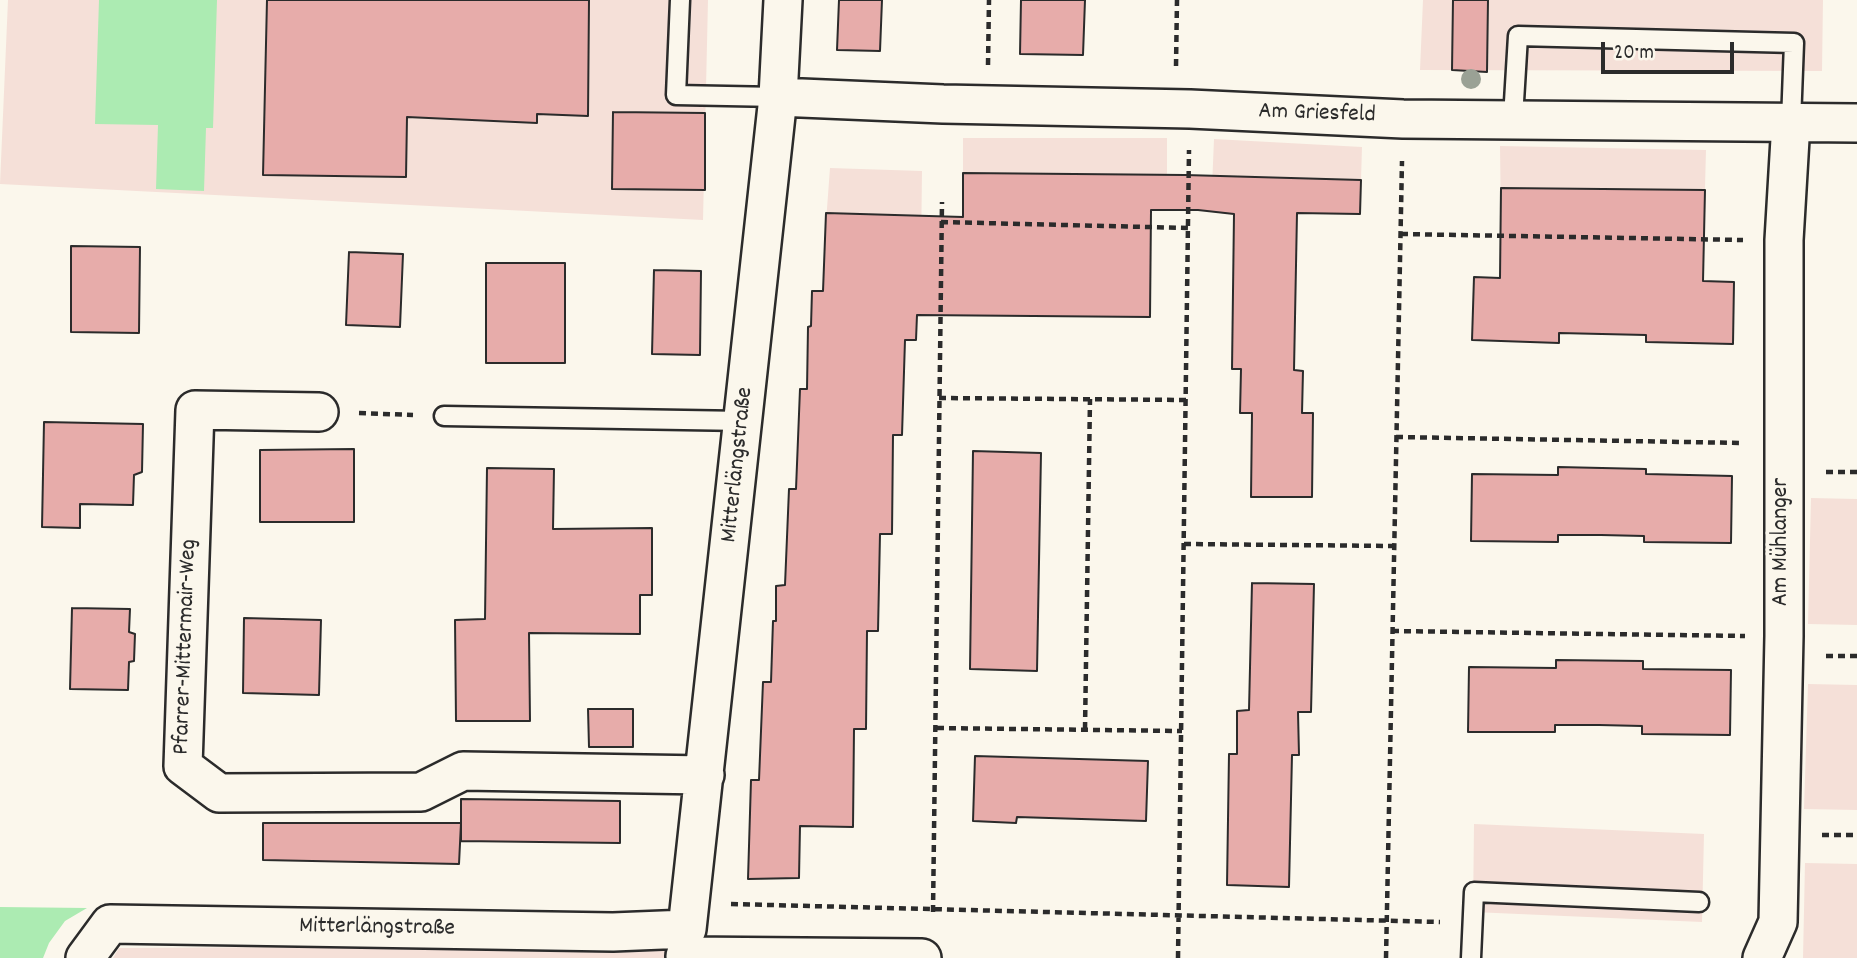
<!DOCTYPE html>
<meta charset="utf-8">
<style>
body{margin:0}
#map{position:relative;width:1857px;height:958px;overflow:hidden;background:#fbf7ec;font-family:Dekko,sans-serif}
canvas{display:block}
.scale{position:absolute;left:1601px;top:42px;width:133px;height:32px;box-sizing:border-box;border:4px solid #2b2b2b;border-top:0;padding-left:9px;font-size:21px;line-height:24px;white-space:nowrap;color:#2b2b2b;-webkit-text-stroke:5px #fbf7ec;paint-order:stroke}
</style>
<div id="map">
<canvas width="1857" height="958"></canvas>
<div class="scale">20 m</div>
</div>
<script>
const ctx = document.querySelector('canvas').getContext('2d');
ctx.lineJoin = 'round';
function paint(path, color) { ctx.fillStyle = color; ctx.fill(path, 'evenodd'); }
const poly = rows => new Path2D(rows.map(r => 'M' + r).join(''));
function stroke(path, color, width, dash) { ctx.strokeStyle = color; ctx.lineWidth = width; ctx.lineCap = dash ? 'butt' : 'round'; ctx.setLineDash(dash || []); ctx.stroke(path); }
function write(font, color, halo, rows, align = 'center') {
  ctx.font = font + ' Dekko,sans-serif'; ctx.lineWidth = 7; ctx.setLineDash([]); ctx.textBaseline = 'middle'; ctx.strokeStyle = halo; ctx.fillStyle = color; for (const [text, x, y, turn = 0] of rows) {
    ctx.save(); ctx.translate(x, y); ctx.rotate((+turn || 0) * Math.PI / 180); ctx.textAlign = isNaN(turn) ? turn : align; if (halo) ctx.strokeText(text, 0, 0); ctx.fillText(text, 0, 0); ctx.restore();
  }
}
paint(poly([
 [8,0,708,0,703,220,0,184],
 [1423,0,1823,0,1822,71,1420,70],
 [963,138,1167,138,1167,210,963,208],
 [1214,139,1362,147,1360,214,1211,211],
 [1500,146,1706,150,1704,225,1501,223],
 [830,168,922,171,921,253,824,249],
 [1811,498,1857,499,1857,625,1808,624],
 [1808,684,1857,685,1857,810,1804,809],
 [1474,824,1704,834,1702,922,1473,912],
 [1805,863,1857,864,1857,958,1803,958],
 [677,945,676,958,113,958,119,948]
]), '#f5e0d8');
paint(poly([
 [99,0,217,0,213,128,206,128,204,191,156,189,158,125,95,124],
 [0,907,87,908,65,921,49,943,43,958,0,958]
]), '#acebb2');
const building = poly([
 [267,0,589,0,588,116,537,114,537,123,407,117,406,177,263,175,267,0],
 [839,0,882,0,880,51,837,50,839,0],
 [1021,0,1085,0,1083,55,1020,54,1021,0],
 [1453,0,1488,0,1487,72,1452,70,1453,0],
 [613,112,705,113,705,190,612,189,613,112],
 [963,173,1185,175,1361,180,1360,214,1297,213,1294,370,1303,371,1302,413,1313,413,1312,497,1251,497,1252,413,1240,413,1241,369,1232,369,1234,214,1198,210,1151,210,1150,317,917,315,916,340,905,340,902,435,893,435,892,534,880,534,878,631,867,631,866,729,854,729,853,827,800,826,799,878,748,879,751,780,759,780,763,682,771,682,773,621,776,621,776,586,785,585,789,489,796,489,800,389,807,389,808,327,811,326,812,291,823,291,826,213,963,217,963,173],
 [1501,188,1705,190,1703,281,1734,282,1733,344,1646,342,1646,335,1602,334,1559,333,1559,343,1472,340,1474,277,1500,278,1501,188],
 [71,246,140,247,139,333,71,332,71,246],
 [349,252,403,254,400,327,346,325,349,252],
 [486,263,565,263,565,363,486,363,486,263],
 [654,270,701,271,700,355,652,354,654,270],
 [44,422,143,424,142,472,134,475,133,505,80,504,80,528,42,527,44,422],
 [354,449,354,522,260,522,260,450,354,449],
 [973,451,1041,453,1037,671,970,669,973,451],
 [1558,467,1646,469,1646,474,1732,476,1731,543,1644,542,1644,536,1601,535,1558,535,1558,542,1471,541,1472,474,1558,475,1558,467],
 [487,468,554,469,553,529,652,528,652,595,640,595,640,634,529,633,530,721,456,721,455,620,485,619,487,468],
 [1252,583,1314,584,1311,712,1298,712,1299,755,1292,755,1289,887,1227,885,1229,754,1237,754,1237,711,1249,710,1252,583],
 [72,608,130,609,129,632,135,634,134,661,129,662,128,690,70,689,72,608],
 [244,618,321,620,319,695,243,693,244,618],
 [1556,660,1643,661,1643,669,1731,670,1730,735,1642,734,1642,726,1599,725,1555,725,1555,732,1468,732,1469,667,1556,668,1556,660],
 [588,709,633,709,633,747,589,747,588,709],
 [975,756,1148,761,1146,821,1017,817,1016,823,973,821,975,756],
 [461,799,620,801,620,843,461,841,461,799],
 [263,823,461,823,459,864,263,860,263,823]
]);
paint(building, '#e7acaa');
stroke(building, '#2b2b2b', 2);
const service = poly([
 [680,0,676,95,778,97],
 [1513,118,1518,36,1794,43,1791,122],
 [444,416,744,421],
 [1471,958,1474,892,1699,902]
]);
const minor = poly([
 [778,97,943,104,1190,109,1403,119,1857,123],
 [319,412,195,410,183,766,219,793,421,792,463,771,705,775],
 [685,956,922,958],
 [85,958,110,924,613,932,687,929,778,97,783,0],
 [1762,958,1778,922,1784,636,1784,240,1791,122]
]);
stroke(service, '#2b2b2b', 23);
stroke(minor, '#2b2b2b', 42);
stroke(poly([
 [988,65,989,0],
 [1176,66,1177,0],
 [941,222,1188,228],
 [1401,234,1743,240],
 [939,398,1186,400],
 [359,413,413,415],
 [1396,437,1742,443],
 [1826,472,1857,472],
 [1184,544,1394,546],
 [1392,631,1745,636],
 [1826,656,1857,656],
 [937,728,1182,731],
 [1085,729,1090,399],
 [1822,835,1857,835],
 [731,904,1440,922],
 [933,912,942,202],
 [1178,958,1189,150],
 [1386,958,1402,161]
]), '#2b2b2b', 4.5, [7, 5]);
stroke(service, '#fbf7ec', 18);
stroke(minor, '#fbf7ec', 37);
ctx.fillStyle = '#9aa195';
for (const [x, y] of [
 [1471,79]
]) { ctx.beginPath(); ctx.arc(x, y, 10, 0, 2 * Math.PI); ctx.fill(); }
write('24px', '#2b2b2b', '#fbf7ec', [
 ["Am Griesfeld",1317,115,2],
 ["Mitterlängstraße",739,465,-84],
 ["Am Mühlanger",1783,542,-90],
 ["Pfarrer-Mittermair-Weg",187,647,-88],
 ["Mitterlängstraße",377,929,1]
]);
</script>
